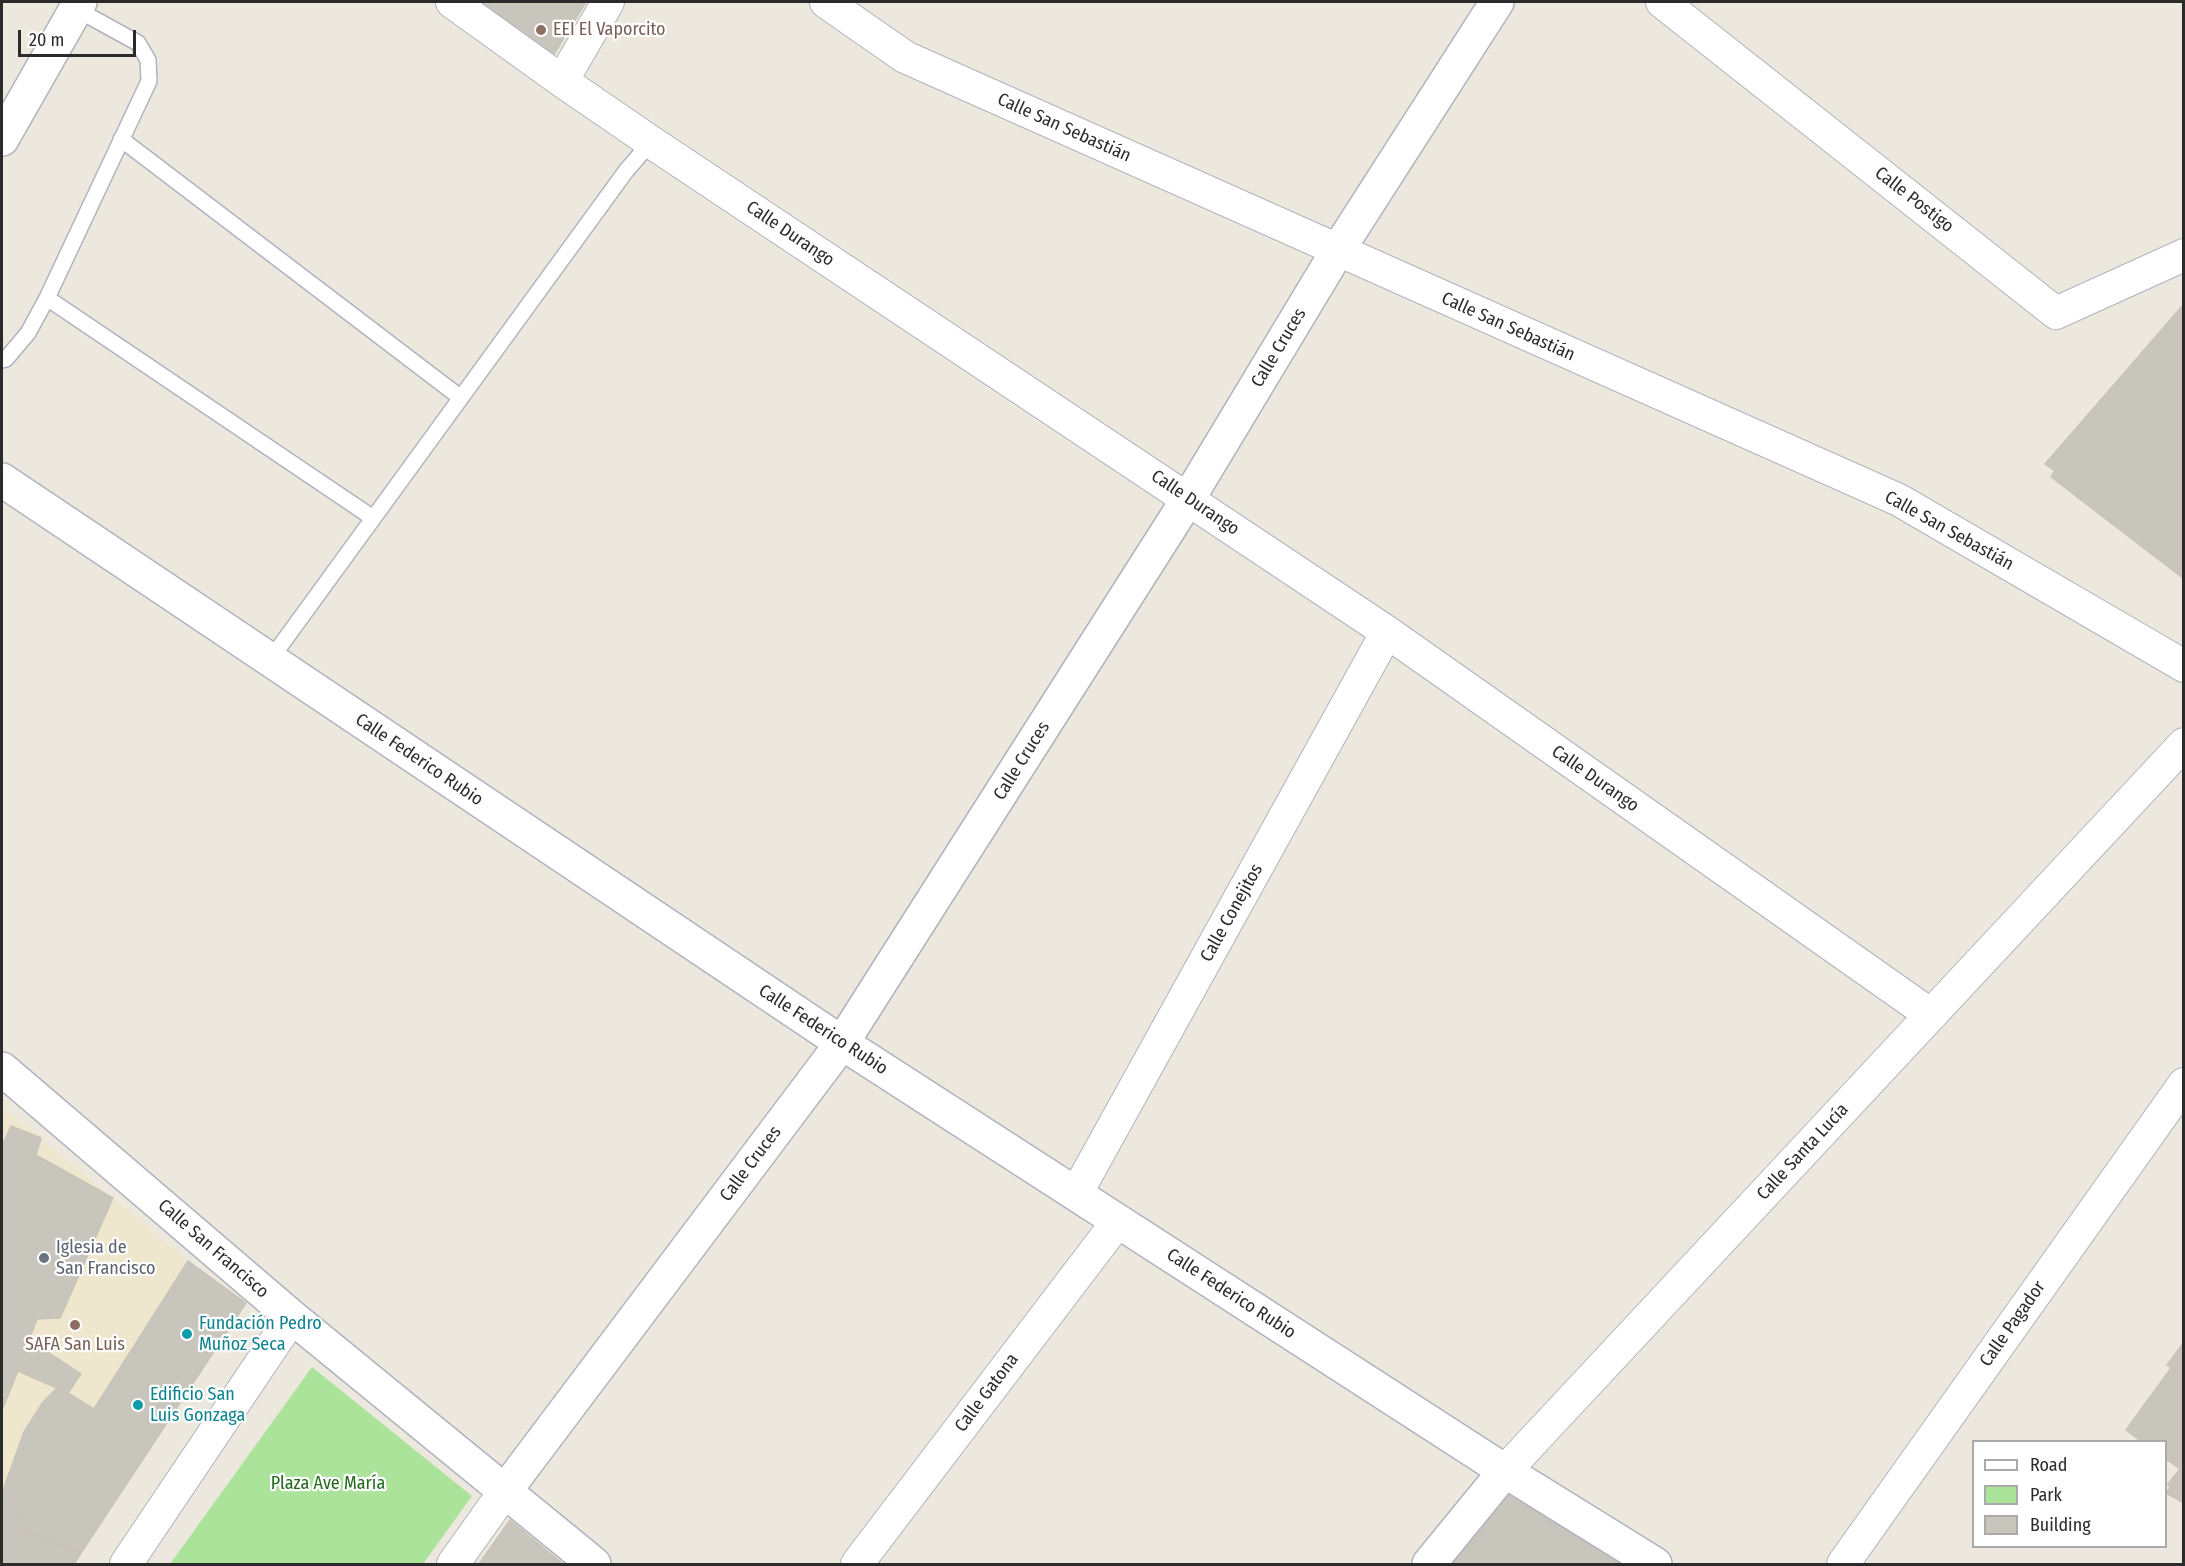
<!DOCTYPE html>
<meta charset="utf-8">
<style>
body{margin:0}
#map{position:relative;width:2185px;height:1566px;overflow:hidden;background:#ede8de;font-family:"Fira Sans Condensed",sans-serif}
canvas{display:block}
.frame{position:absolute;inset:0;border:3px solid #2b2b2b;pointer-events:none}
.legend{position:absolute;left:1972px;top:1440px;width:195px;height:108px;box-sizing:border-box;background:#fff;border:2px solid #aaa;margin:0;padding:8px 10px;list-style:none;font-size:18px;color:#2b2b2b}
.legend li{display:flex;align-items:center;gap:12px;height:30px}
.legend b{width:30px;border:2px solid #aaa}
.scale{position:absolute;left:18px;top:30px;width:118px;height:27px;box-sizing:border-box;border:3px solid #2b2b2b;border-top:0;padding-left:8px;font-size:18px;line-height:21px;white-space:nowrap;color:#2b2b2b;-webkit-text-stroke:4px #fff;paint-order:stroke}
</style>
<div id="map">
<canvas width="2185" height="1566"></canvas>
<div class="frame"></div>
<ul class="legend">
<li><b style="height:8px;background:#fff"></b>Road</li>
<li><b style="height:16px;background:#abe39b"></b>Park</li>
<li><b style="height:16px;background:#c8c5bd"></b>Building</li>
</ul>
<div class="scale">20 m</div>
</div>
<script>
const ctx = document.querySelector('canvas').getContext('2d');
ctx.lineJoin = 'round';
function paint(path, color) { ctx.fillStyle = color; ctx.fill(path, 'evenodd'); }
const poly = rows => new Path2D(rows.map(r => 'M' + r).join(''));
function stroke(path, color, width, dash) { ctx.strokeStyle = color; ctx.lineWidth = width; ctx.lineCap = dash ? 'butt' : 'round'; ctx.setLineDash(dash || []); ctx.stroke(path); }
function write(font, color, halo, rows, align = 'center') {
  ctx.font = font + ' "Fira Sans Condensed",sans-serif'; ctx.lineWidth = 4.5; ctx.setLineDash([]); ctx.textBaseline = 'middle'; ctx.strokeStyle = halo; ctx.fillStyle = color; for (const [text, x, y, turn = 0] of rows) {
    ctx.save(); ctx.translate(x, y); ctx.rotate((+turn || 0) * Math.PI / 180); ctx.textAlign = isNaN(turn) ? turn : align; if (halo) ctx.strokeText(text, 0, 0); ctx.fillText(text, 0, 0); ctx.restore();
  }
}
paint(poly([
 [2,1107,188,1261,94,1409,57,1388,43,1402,24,1432,2,1493,24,1502,16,1527,81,1553,74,1564,2,1564]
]), '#eee7cd');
paint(poly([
 [312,1367,472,1496,423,1564,170,1564]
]), '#abe39b');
const building = poly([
 [474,2,586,2,551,59,474,2],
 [2184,304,2184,579,2051,477,2055,471,2045,464,2184,304],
 [11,1126,41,1138,36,1155,113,1198,60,1318,37,1319,29,1340,81,1374,68,1393,18,1371,2,1410,2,1146,11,1126],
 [188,1261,246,1303,81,1553,15,1527,24,1502,2,1493,24,1432,43,1402,57,1388,68,1393,94,1409,188,1261],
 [2184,1342,2184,1503,2166,1493,2170,1488,2168,1484,2180,1469,2166,1459,2166,1442,2142,1442,2126,1430,2171,1368,2167,1365,2184,1342],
 [1510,1487,1626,1564,1447,1564,1510,1487],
 [2,1493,24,1502,15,1527,81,1553,74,1564,2,1564,2,1493],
 [510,1520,563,1564,479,1564,510,1520]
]);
paint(building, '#c8c5bd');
stroke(building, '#c8c4b7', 1.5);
const service = poly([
 [121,139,461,398],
 [47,298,373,518],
 [2,360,6,359,28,333,47,298,149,81,148,60,138,43,76,9],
 [270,660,626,171,651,142]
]);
const minor = poly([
 [452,2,562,81,651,142,1387,632,1931,1015],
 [826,2,905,57,1899,500,2184,666],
 [1662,2,2056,313,2184,255],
 [562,81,608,2],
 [1076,1194,1387,632],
 [1505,1471,2184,744],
 [126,1564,292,1317],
 [453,1564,505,1491],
 [857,1564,1118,1221],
 [1843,1564,2184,1084]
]);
const tertiary = poly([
 [2,139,80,2],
 [2,480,842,1043,1505,1471,1655,1564],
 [2,1069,292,1317,594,1564],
 [505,1491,842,1043,1188,499,1338,250,1497,2],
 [1429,1564,1505,1471]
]);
stroke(service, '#b1b2bf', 18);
stroke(minor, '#b1b2bf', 34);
stroke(tertiary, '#b1b2bf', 36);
stroke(service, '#fff', 15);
stroke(minor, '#fff', 32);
stroke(tertiary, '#fff', 33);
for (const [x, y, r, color] of [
 [541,30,6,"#8d6e63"],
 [44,1258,6,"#6b7280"],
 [75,1325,6,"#8d6e63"],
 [187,1334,6,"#0f9aa8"],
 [138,1405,6,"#0f9aa8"]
]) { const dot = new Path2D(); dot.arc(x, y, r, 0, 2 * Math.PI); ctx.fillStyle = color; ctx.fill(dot); stroke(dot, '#fff', 2); }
write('18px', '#785e54', '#fff', [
 ["EEI El Vaporcito",553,30],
 ["SAFA San Luis",75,1345,"center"]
], 'left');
write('18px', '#2b2b2b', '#fff', [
 ["Calle San Sebastián",1064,128,24],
 ["Calle Postigo",1914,200,38],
 ["Calle Durango",790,234,34],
 ["Calle San Sebastián",1508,327,24],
 ["Calle Cruces",1279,348,-59],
 ["Calle Durango",1195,503,34],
 ["Calle San Sebastián",1949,531,29],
 ["Calle Federico Rubio",419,760,34],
 ["Calle Cruces",1022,761,-58],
 ["Calle Durango",1595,779,35],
 ["Calle Conejitos",1232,913,-61],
 ["Calle Federico Rubio",823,1030,33],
 ["Calle Santa Lucía",1803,1152,-47],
 ["Calle Cruces",751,1164,-53],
 ["Calle San Francisco",213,1249,41],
 ["Calle Federico Rubio",1231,1294,33],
 ["Calle Pagador",2013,1324,-55],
 ["Calle Gatona",987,1393,-53]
]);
write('18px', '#5b616d', '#fff', [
 ["Iglesia de",56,1248],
 ["San Francisco",56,1269]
], 'left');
write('18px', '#0d838f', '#fff', [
 ["Fundación Pedro",199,1324],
 ["Muñoz Seca",199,1345],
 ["Edificio San",150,1395],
 ["Luis Gonzaga",150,1416]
], 'left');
write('18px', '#22681b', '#fff', [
 ["Plaza Ave María",328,1484]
]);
</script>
